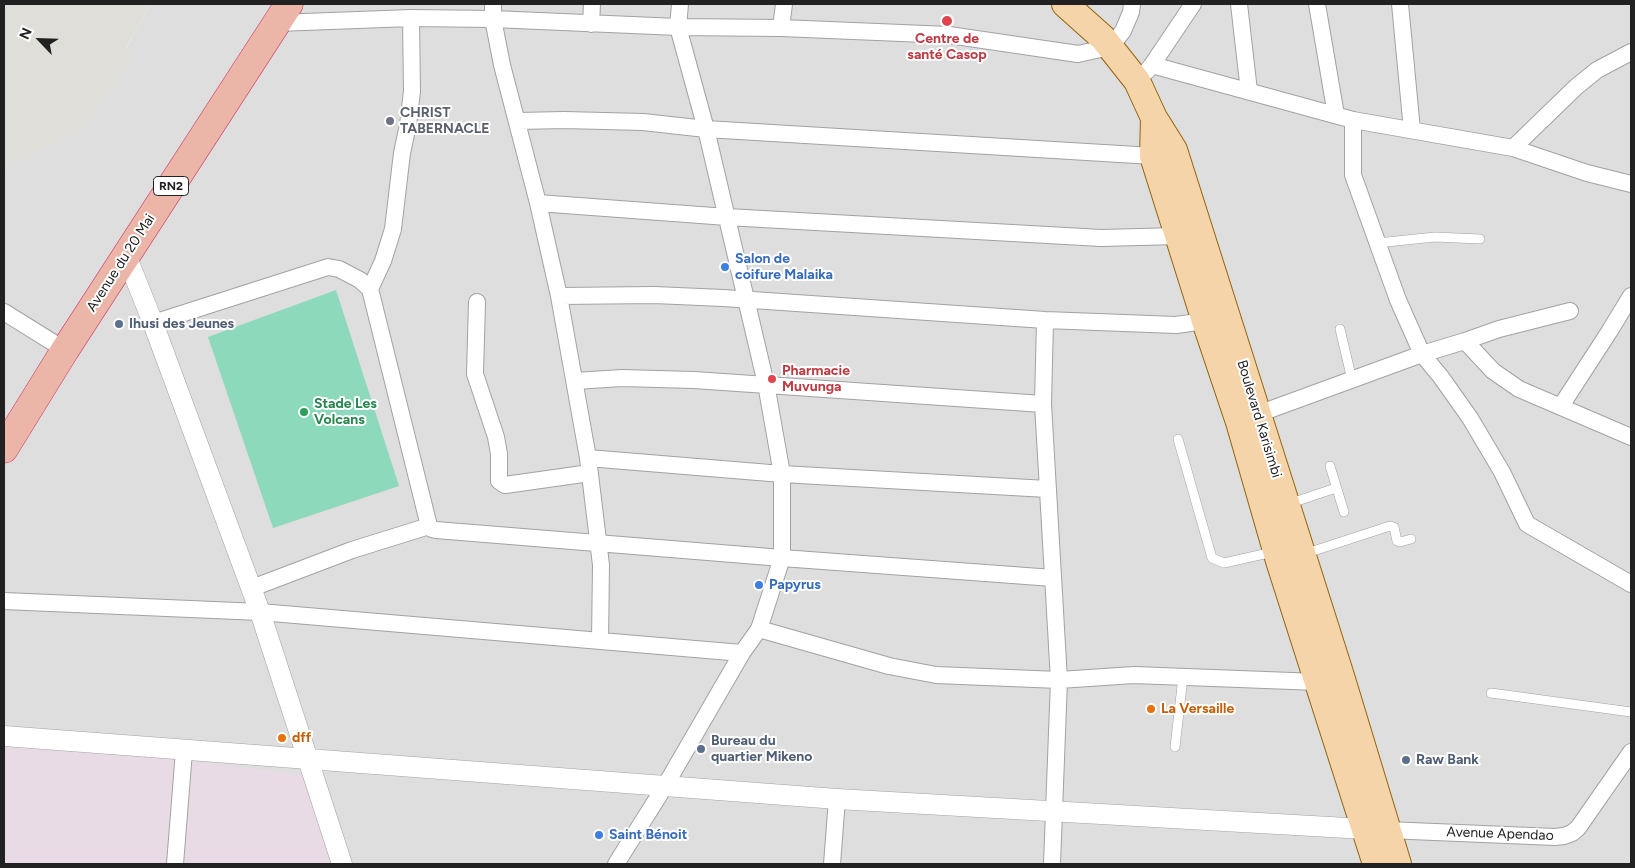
<!DOCTYPE html>
<meta charset="utf-8">
<style>
body{margin:0}
#map{position:relative;width:1635px;height:868px;overflow:hidden;background:#f0eee8;font-family:Figtree,sans-serif}
canvas{display:block}
.frame{position:absolute;inset:0;border:5px solid #212121;pointer-events:none}
.north{position:absolute;left:15px;top:15px;width:50px;height:50px;-webkit-text-stroke:4px #fff;paint-order:stroke;rotate:294deg;font-size:14px;font-weight:700;line-height:20px;text-align:center;color:#212121}
.north::after{content:'';display:block;margin:auto;width:18px;height:22px;background:#212121;clip-path:polygon(50% 0,100% 100%,50% 72%,0 100%)}
</style>
<div id="map">
<canvas width="1635" height="868"></canvas>
<div class="frame"></div>
<div class="north">N</div>
</div>
<script>
const ctx = document.querySelector('canvas').getContext('2d');
ctx.lineJoin = 'round';
function paint(path, color) { ctx.fillStyle = color; ctx.fill(path, 'evenodd'); }
const poly = rows => new Path2D(rows.map(r => 'M' + r).join(''));
function stroke(path, color, width, dash) { ctx.strokeStyle = color; ctx.lineWidth = width; ctx.lineCap = dash ? 'butt' : 'round'; ctx.setLineDash(dash || []); ctx.stroke(path); }
function write(font, color, halo, rows, align = 'center') {
  ctx.font = font + ' Figtree,sans-serif'; ctx.lineWidth = 4; ctx.setLineDash([]); ctx.textBaseline = 'middle'; ctx.strokeStyle = halo; ctx.fillStyle = color; for (const [text, x, y, turn = 0] of rows) {
    ctx.save(); ctx.translate(x, y); ctx.rotate((+turn || 0) * Math.PI / 180); ctx.textAlign = isNaN(turn) ? turn : align; if (halo) ctx.strokeText(text, 0, 0); ctx.fillText(text, 0, 0); ctx.restore();
  }
}
paint(poly([
 [150,4,1631,4,1631,864,333,864,4,741,4,169,72,133,79,137,133,54,126,49]
]), '#dfdede');
paint(poly([
 [4,741,308,775,333,864,4,864]
]), '#e9dbe6');
paint(poly([
 [4,4,150,4,126,48,134,54,79,137,72,133,4,169]
]), '#dfded9');
paint(poly([
 [336,290,399,486,273,528,208,337]
]), '#8dd9bb');
const service = poly([
 [1377,243,1435,237,1480,239],
 [1340,329,1352,380],
 [1178,439,1212,558,1224,563,1273,552],
 [1330,466,1344,512],
 [1288,504,1336,488],
 [1304,554,1390,526,1394,527,1397,541,1400,542,1411,539],
 [1491,693,1631,712],
 [1175,747,1183,677]
]);
const minor = poly([
 [493,4,493,19,502,65,538,203,559,296,588,458,601,565,600,641],
 [1239,4,1249,91],
 [1317,4,1336,115],
 [1400,4,1412,130],
 [277,18,277,23,411,18,493,19,678,27,781,28,949,35,1078,54,1110,47,1123,31,1131,12,1132,4],
 [591,24,592,4],
 [781,28,784,4],
 [1152,65,1353,120,1513,148,1587,173,1631,184],
 [1146,72,1152,65,1193,4],
 [1353,120,1353,175,1398,300,1422,354,1441,377,1470,418,1502,472,1527,524,1631,584],
 [518,121,564,120,643,122,706,129,1153,156,1161,153],
 [1513,148,1576,87,1597,70,1631,52],
 [538,203,727,217,1101,238,1178,236],
 [370,289,383,261,393,229,402,153,408,125,412,91,411,18],
 [559,296,654,295,723,298,1045,320,1176,325,1205,321],
 [477,302,475,374,496,437,499,454,499,481,505,485,590,473],
 [4,312,65,350],
 [1045,320,1043,404,1059,680,1052,864],
 [153,323,328,267,339,269,360,280,370,289,429,526],
 [1465,341,1493,371,1519,389,1631,437],
 [575,381,622,378,694,380,1043,404],
 [1561,406,1609,332,1631,296],
 [1258,414,1422,354,1465,341,1499,329,1570,311],
 [588,458,782,474,1047,489],
 [252,588,352,550,429,526,432,529,436,530,782,558,1053,578],
 [4,601,260,612,742,653],
 [759,629,889,666,936,675,1059,680,1134,675,1318,682,1325,680],
 [1387,830,1555,837,1564,836,1572,833,1578,828,1631,752],
 [175,864,184,751],
 [616,864,665,786,742,653,759,629,782,558,782,474,766,384,706,129,678,27,680,4],
 [832,864,837,799]
]);
const tertiary = poly([
 [126,255,153,323,260,612,342,864],
 [4,736,837,799,1365,829]
]);
const primary = poly([
 [1065,4,1103,38,1137,81,1154,118,1174,150,1341,676,1398,864],
 [1154,118,1153,156,1205,321,1239,422,1279,561,1376,864]
]);
const trunk = poly([
 [4,449,65,350,289,4]
]);
stroke(service, '#a2a2a2', 10);
stroke(minor, '#a2a2a2', 18);
stroke(tertiary, '#a2a2a2', 21);
stroke(primary, '#91650c', 28);
stroke(trunk, '#ce366a', 29);
stroke(service, '#fff', 9);
stroke(minor, '#fff', 16);
stroke(tertiary, '#fff', 20);
stroke(primary, '#f5d4a9', 26);
stroke(trunk, '#ebb6a7', 28);
for (const [x, y, r, color] of [
 [947,21,6,"#e0444e"],
 [390,121,5,"#6b7280"],
 [725,267,5,"#3f7fe0"],
 [119,324,5,"#5c6f8a"],
 [772,379,5,"#e0444e"],
 [304,412,5,"#2e9e5b"],
 [759,585,5,"#3f7fe0"],
 [1151,709,5,"#e8710a"],
 [282,738,5,"#e8710a"],
 [701,749,5,"#5c6f8a"],
 [1406,760,5,"#5c6f8a"],
 [599,835,5,"#3f7fe0"]
]) { const dot = new Path2D(); dot.arc(x, y, r, 0, 2 * Math.PI); ctx.fillStyle = color; ctx.fill(dot); stroke(dot, '#fff', 2); }
for (const [x, y, w] of [
 [171,186,35]
]) { const box = new Path2D(); box.roundRect(x - w / 2, y - 9.5, w, 19, 4); ctx.fillStyle = '#fff'; ctx.fill(box); stroke(box, '#212121', 1); }
write('bold 12px', '#212121', null, [
 ["RN2",171,186]
]);
write('bold 14px', '#be3a42', '#fff', [
 ["Centre de",947,39],
 ["santé Casop",947,55],
 ["Pharmacie",782,371,"left"],
 ["Muvunga",782,387,"left"]
]);
write('bold 14px', '#5b616d', '#fff', [
 ["CHRIST",400,113],
 ["TABERNACLE",400,129]
], 'left');
write('bold 14px', '#366cbe', '#fff', [
 ["Salon de",735,259],
 ["coifure Malaika",735,275],
 ["Papyrus",769,585],
 ["Saint Bénoit",609,835]
], 'left');
write('14px', '#212121', '#fff', [
 ["Avenue du 20 Mai",121,263,-57],
 ["Boulevard Karisimbi",1259,419,73],
 ["Avenue Apendao",1500,834,2]
]);
write('bold 14px', '#4e5e75', '#fff', [
 ["Ihusi des Jeunes",129,324],
 ["Bureau du",711,741],
 ["quartier Mikeno",711,757],
 ["Raw Bank",1416,760]
], 'left');
write('bold 14px', '#27864d', '#fff', [
 ["Stade Les",314,404],
 ["Volcans",314,420]
], 'left');
write('bold 14px', '#c56008', '#fff', [
 ["La Versaille",1161,709],
 ["dff",292,738]
], 'left');
</script>
